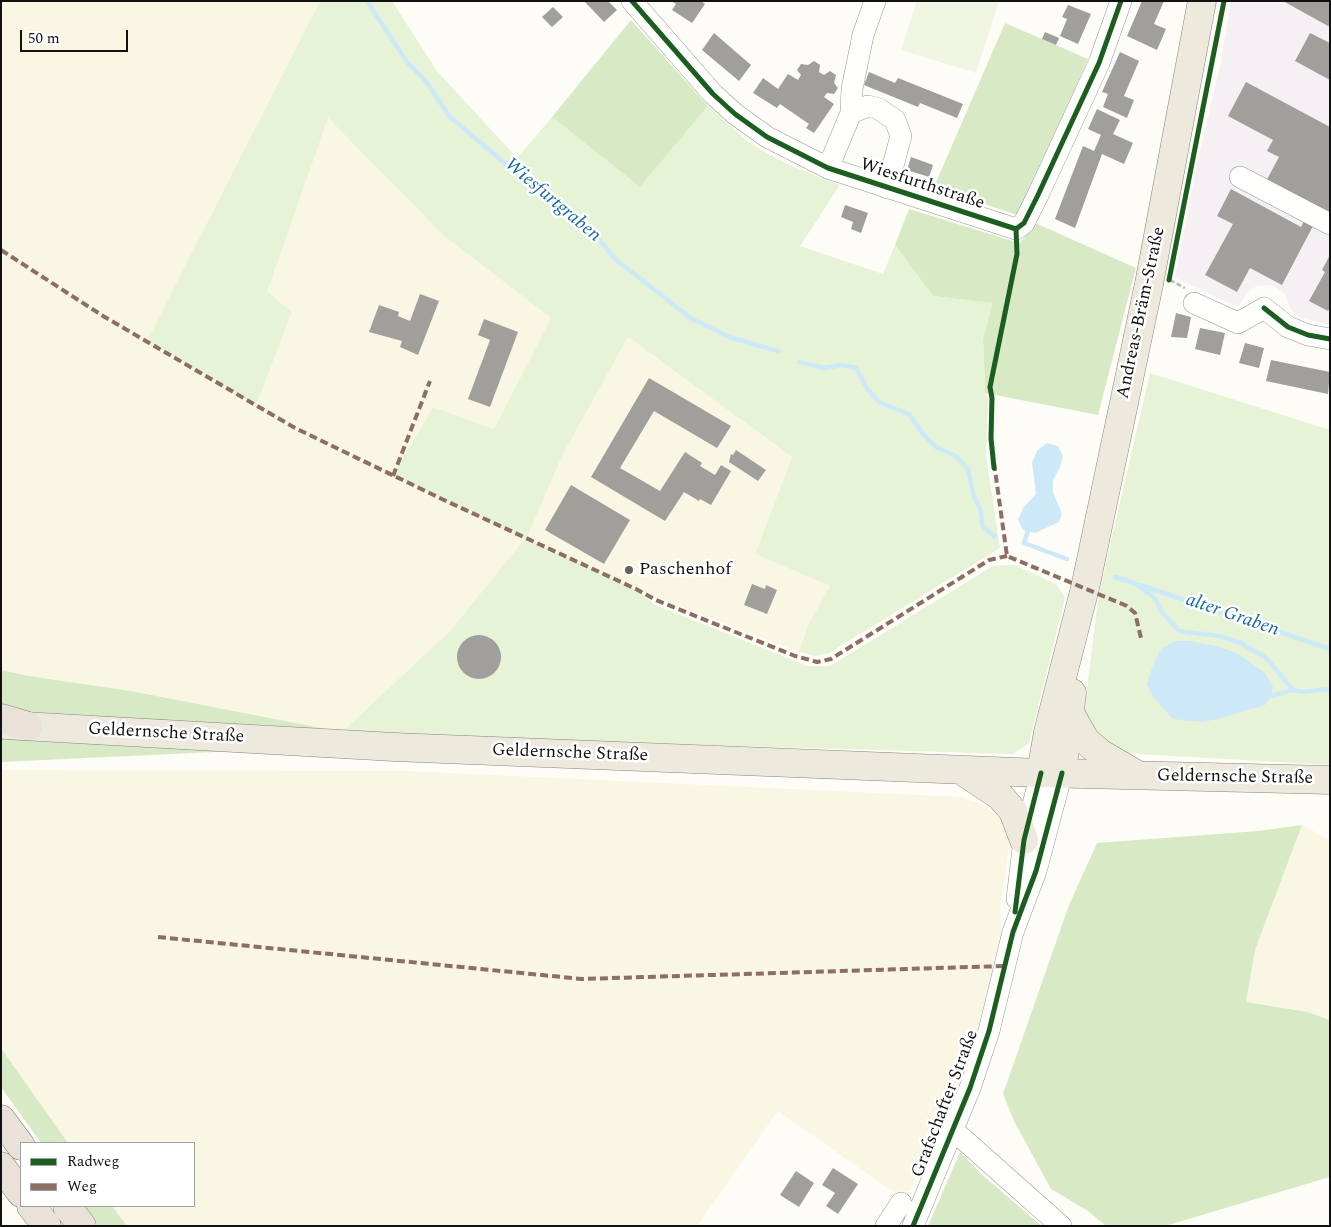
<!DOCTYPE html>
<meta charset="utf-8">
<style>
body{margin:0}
#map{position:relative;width:1331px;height:1227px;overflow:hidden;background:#fdfcf7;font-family:Spectral,serif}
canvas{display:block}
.frame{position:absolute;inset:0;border:2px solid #111;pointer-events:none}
.legend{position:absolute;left:20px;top:1142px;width:175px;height:65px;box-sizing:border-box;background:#fff;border:1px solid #a0a0a0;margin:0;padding:6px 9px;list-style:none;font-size:15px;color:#111}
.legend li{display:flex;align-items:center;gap:10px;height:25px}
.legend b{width:25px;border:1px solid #a0a0a0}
.scale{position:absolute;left:20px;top:30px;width:108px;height:22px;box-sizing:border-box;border:2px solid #111;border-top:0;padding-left:6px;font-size:15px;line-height:18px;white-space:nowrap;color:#111;-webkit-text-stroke:4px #fff;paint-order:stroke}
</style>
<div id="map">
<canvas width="1331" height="1227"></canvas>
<div class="frame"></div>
<ul class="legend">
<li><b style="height:6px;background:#1b5e20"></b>Radweg</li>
<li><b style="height:6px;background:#8d6e63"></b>Weg</li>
</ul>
<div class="scale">50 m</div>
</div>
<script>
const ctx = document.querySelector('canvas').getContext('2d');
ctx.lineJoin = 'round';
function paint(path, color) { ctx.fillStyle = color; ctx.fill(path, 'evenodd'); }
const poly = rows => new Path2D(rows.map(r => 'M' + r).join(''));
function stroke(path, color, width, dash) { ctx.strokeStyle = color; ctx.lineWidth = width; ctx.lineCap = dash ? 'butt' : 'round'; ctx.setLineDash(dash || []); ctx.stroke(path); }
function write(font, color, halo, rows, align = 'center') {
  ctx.font = font + ' Spectral,serif'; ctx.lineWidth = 5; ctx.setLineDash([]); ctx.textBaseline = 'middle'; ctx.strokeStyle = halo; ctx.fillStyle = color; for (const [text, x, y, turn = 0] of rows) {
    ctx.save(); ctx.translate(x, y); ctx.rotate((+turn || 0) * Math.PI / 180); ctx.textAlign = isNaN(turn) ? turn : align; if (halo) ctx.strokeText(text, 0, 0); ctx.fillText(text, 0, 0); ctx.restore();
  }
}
paint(poly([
 [1231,1,1330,1,1330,325,1301,318,1290,308,1285,294,1272,285,1257,286,1250,290,1238,307,1175,278,1197,164,1221,62]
]), '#f5f0f3');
paint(poly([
 [1,1,320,1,147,342,256,405,267,292,327,117,444,236,551,318,494,429,433,407,393,475,526,538,563,454,628,337,792,457,755,554,830,586,809,623,799,652,636,589,526,539,450,631,342,732,131,691,29,676,1,670],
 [1,770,408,771,962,797,985,806,1000,819,1010,841,1000,910,1004,966,970,1088,931,1143,910,1191,893,1192,778,1111,697,1226,127,1226,112,1206,194,1206,194,1143,68,1143,1,1048],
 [1302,825,1330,840,1330,1020,1308,1012,1245,1002,1255,950]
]), '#f9f7e4');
paint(poly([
 [320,1,392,1,437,71,517,158,552,117,640,187,708,106,747,141,770,155,794,167,840,185,800,246,883,274,895,245,933,296,994,303,983,339,985,393,988,398,986,456,1000,548,829,653,815,656,799,652,809,623,830,586,755,554,792,457,628,337,563,454,526,539,636,589,655,605,807,666,830,666,993,566,1015,565,1057,585,1065,598,1029,743,1013,754,493,739,342,732,450,631,525,539,393,475,433,407,494,429,551,318,444,236,328,118,267,292,292,312,256,405,147,341],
 [1150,373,1330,430,1330,765,1122,753,1098,738,1084,713,1099,593]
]), '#e7f3d7');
paint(poly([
 [631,20,708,106,640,187,552,117],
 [1005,23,1088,59,1020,216,934,187],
 [909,209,1019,243,1024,238,1033,222,1136,268,1098,415,985,393,983,339,993,303,933,296,895,245],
 [1,670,29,676,131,691,342,732,493,739,1,762,1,738,11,709,1,707],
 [1302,825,1255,950,1246,1002,1308,1012,1330,1020,1330,1177,1165,1226,1106,1226,1088,1211,1051,1189,1014,1121,1003,1094,1069,905,1097,843,1258,831],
 [1,1048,68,1143,41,1143,1,1087],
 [960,1152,980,1173,1042,1226,928,1226],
 [84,1206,112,1206,127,1226,98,1226]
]), '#d8eac5');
paint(poly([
 [917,1,999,1,976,73,901,50]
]), '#f0f6e1');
paint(poly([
 [1047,443,1058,446,1063,456,1060,467,1053,480,1053,492,1062,514,1059,522,1035,533,1023,530,1018,520,1023,508,1036,494,1032,462,1037,451],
 [1176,641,1190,641,1215,646,1237,653,1265,673,1273,687,1271,696,1265,705,1221,718,1203,722,1173,719,1153,697,1147,684,1153,665,1162,648]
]), '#cde8f7');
stroke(poly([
 [367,1,407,62,425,80,450,117,533,187,592,231,615,259,692,319,729,337,778,351],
 [799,362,824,368,842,365,856,368,868,390,879,402,910,415,922,433,936,447,957,457,968,469,973,493,981,512,982,525,995,537],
 [1028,531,1024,543,1067,559],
 [1115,577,1134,583,1154,597,1161,611,1179,631,1219,636,1241,643,1266,658,1293,690,1303,692,1330,689],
 [1140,585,1330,649],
 [1271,696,1293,690]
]), '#cde8f7', 4.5);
paint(poly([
 [584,1,608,1,617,10,604,22],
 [671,1,701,1,705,4,692,23,672,10,676,4],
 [1142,1,1164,1,1154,24,1166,29,1157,50,1127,36],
 [1283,1,1330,1,1330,26,1328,26],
 [1068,5,1091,14,1078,44,1060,36,1067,19,1062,17],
 [553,7,563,17,552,27,542,17],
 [1045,32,1059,38,1056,45,1042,39],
 [714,33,751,65,739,81,702,50],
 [1310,33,1330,43,1330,80,1295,61],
 [1120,52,1139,61,1124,96,1134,100,1127,118,1103,107,1108,94,1102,92],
 [814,61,820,65,819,72,824,75,830,71,836,75,834,83,838,88,834,94,827,93,824,97,834,104,814,133,806,128,809,124,780,104,777,108,753,93,763,78,778,89,788,74,798,80,801,75,797,70,801,64,808,65],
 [869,72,895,83,898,78,963,104,957,118,920,103,918,107,864,85],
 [1246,82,1330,127,1330,220,1264,185,1279,157,1267,151,1273,140,1228,116],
 [1097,109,1120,120,1113,134,1133,143,1124,164,1102,154,1075,228,1055,219,1083,146,1094,151,1101,135,1088,129],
 [911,157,933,165,929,177,907,170],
 [1231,189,1301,227,1304,221,1313,226,1282,285,1250,268,1237,292,1205,275,1233,224,1217,216],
 [845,205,868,213,861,233,851,229,853,222,841,217],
 [1330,255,1330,308,1328,311,1309,301,1325,272,1322,270],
 [420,294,439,301,418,355,400,347,402,341,369,332,379,305,399,312,398,316,410,321],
 [1176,313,1191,317,1187,338,1171,337],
 [484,319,518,332,490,407,468,399,490,340,478,335],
 [1200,328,1225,333,1220,355,1195,349],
 [1245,343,1264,348,1259,368,1239,363],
 [1271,360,1330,372,1328,394,1266,381],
 [649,378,731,426,717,448,654,411,620,468,660,491,685,452,702,463,700,466,715,475,721,465,731,471,711,505,700,499,699,501,684,492,665,521,591,477],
 [736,450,766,470,758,481,729,462,731,454,733,455],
 [571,485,630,520,604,564,545,530],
 [752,584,765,589,766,585,777,590,767,614,744,605],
 '457 657a22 22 0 1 1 44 0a22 22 0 1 1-44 0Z',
 [833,1168,858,1184,838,1214,826,1206,835,1193,822,1185],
 [796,1171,814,1183,799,1207,780,1195]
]), '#a19f9c');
const minor = poly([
 [632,1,713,94,735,114,767,137,828,168,1016,229,1024,223,1038,195,1099,63,1121,1],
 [851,113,852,89,863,35,875,1],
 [828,168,851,113,868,106,879,109,895,120,901,136,887,188],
 [1240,177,1330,224],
 [1194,303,1238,323,1264,308,1288,327,1308,335,1330,339],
 [1017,899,1024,840,1041,773],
 [953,1130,1061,1226],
 [886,1226,901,1203],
 [913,1226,970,1088,989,1031,1013,932,1036,871,1062,773]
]);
const major = poly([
 [1071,715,1086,741,1100,753,1136,774],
 [5,725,394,747,1041,773,1330,780],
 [961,770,1000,796,1013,811,1024,840],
 [1041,773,1048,732,1085,588,1149,284,1202,1],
 [1062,773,1072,693]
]);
const highway = poly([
 [1,718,28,726],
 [1,1119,21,1146],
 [1,1166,21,1193],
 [31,1206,47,1226],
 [67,1206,82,1226]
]);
stroke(minor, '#979795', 22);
stroke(major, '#858482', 29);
stroke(highway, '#858482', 29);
stroke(poly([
 [1170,280,1185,288]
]), '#b9b9b8', 2.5, [5, 2.5]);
stroke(minor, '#fffffe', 21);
stroke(major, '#ede9dc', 28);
stroke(highway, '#eae1d8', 28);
stroke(poly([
 [1,250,103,316,295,428,444,500,636,589,656,600,795,656,817,662,831,659,989,560,1007,556],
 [994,463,1007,556,1127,606,1135,613,1141,638],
 [393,476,430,381],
 [158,937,582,979,1004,966]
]), '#8d6e63', 4, [8, 4]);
stroke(poly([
 [632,1,713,94,735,114,767,137,828,168,1016,229,1024,223,1038,195,1099,63,1121,1],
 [1169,280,1224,1],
 [1264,308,1288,327,1308,335,1330,339],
 [994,468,991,438,992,398,990,387,1017,254,1016,229],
 [1015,912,1024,840,1041,773],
 [913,1226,970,1088,989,1031,1013,932,1036,871,1062,773]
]), '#1b5e20', 5);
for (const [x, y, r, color] of [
 [629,570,5,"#646362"]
]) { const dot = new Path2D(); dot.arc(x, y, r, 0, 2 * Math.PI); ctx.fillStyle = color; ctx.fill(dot); stroke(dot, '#fff', 2); }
write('18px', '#111', '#fff', [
 ["Wiesfurthstraße",922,185,18],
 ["Andreas-Bräm-Straße",1142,313,-78],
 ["Geldernsche Straße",166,734,3],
 ["Geldernsche Straße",570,754,2],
 ["Geldernsche Straße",1235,778,1],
 ["Grafschafter Straße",946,1104,-69]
]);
write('18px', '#111', '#fff', [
 ["Paschenhof",639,570]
], 'left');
write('italic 19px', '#1768a6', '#fff', [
 ["Wiesfurtgraben",552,201,40],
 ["alter Graben",1232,616,19]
]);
</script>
